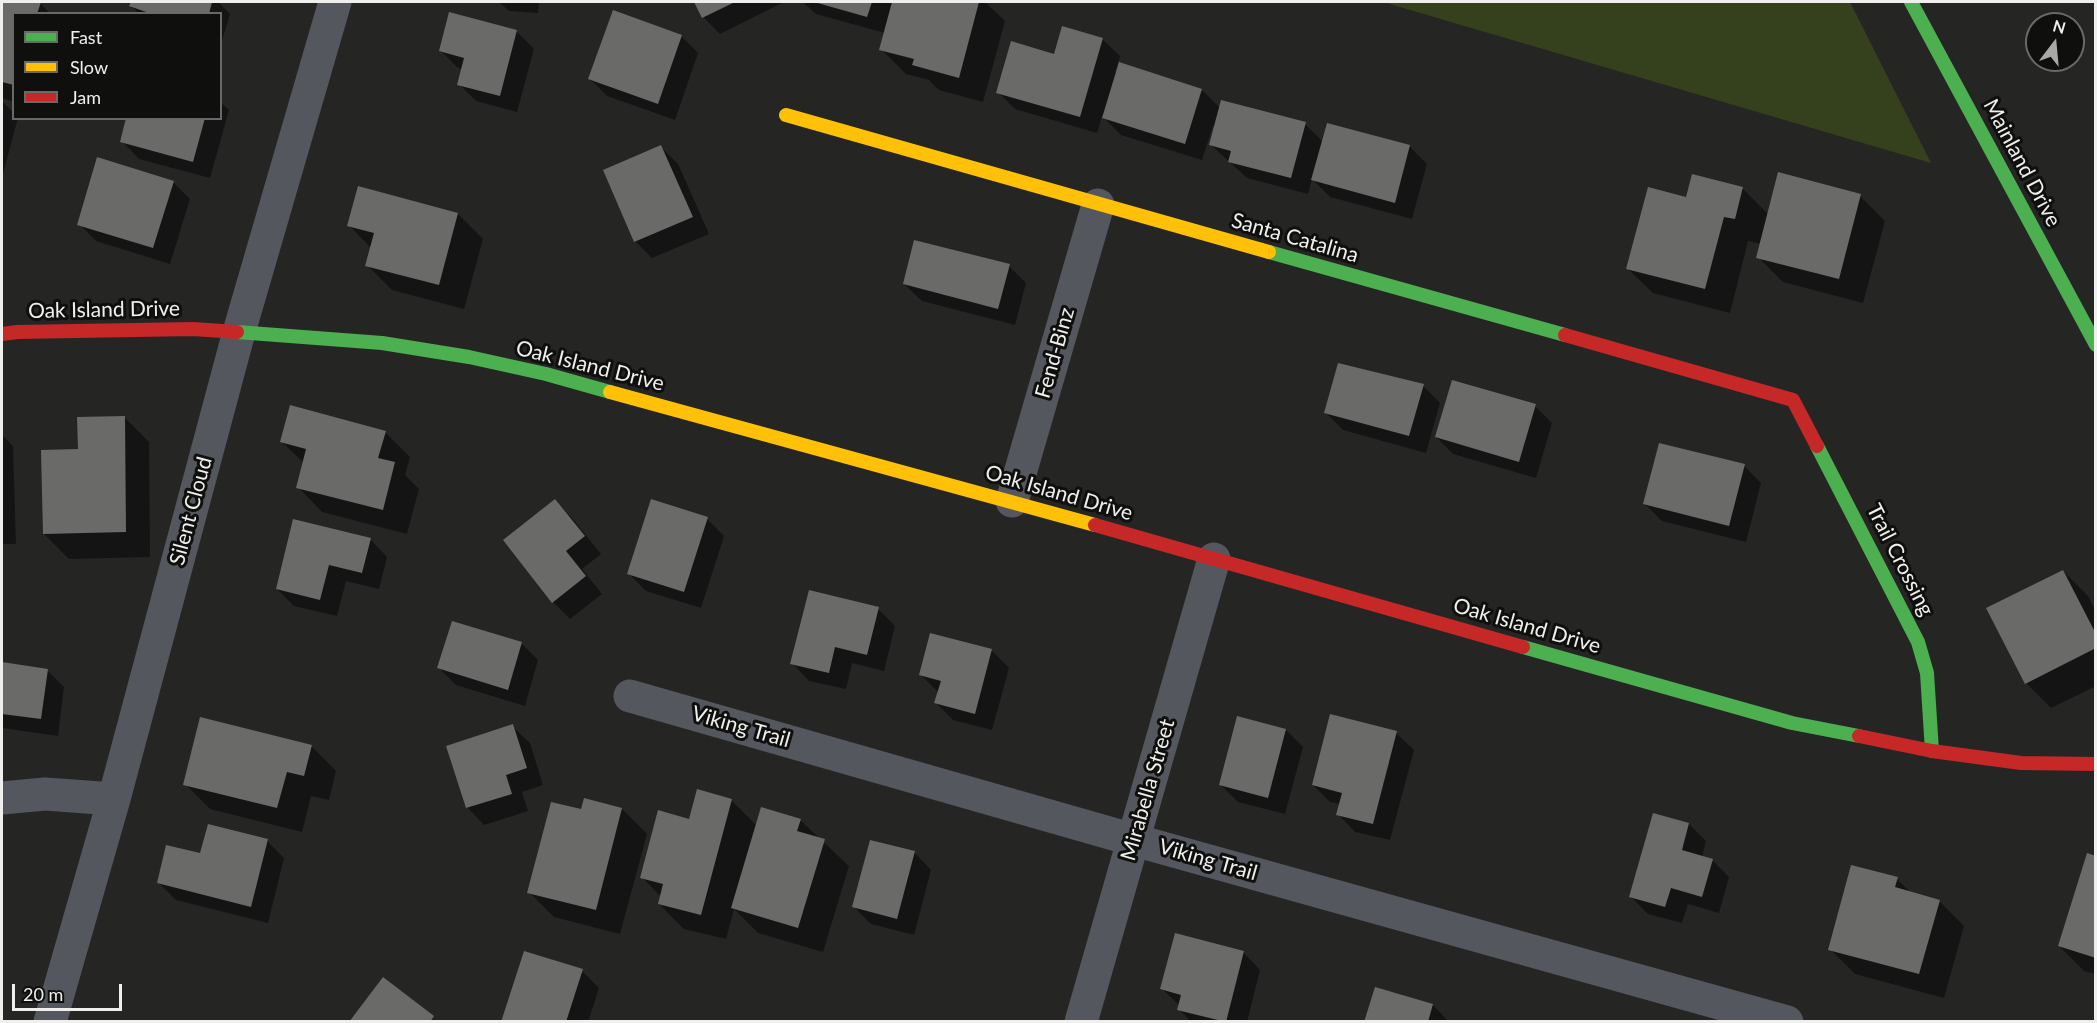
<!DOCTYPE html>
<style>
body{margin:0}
#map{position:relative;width:2097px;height:1023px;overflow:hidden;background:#252624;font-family:Lato,sans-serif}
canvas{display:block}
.frame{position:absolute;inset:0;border:3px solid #eff0ed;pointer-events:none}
.legend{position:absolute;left:12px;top:12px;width:210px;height:108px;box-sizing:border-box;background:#0f100e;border:2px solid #696a67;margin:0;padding:8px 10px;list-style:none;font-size:18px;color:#eff0ed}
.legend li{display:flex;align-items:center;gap:12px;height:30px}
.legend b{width:30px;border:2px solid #696a67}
.north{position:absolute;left:2025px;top:12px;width:60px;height:60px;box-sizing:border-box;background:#0f100e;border:2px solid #696a67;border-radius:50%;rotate:16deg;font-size:16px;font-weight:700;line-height:24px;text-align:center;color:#eff0ed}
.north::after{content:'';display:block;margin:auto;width:21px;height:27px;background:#a8a9a7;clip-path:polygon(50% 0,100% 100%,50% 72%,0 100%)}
.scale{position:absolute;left:12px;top:984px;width:110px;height:27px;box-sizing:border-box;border:3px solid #eff0ed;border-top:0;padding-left:8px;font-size:18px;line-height:21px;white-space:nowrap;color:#eff0ed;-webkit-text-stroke:4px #0f100e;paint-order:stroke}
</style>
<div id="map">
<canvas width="2097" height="1023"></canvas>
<div class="frame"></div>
<ul class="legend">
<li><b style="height:8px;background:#4caf50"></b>Fast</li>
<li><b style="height:8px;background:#ffc107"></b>Slow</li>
<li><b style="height:8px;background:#c62828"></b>Jam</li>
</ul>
<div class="north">N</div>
<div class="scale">20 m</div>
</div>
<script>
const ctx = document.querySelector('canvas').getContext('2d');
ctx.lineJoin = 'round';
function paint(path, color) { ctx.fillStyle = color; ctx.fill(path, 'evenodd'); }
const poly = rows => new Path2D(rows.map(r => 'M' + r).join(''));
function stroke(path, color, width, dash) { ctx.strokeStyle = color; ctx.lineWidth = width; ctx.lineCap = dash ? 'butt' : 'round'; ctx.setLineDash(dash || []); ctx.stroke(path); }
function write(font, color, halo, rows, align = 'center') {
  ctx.font = font + ' Lato,sans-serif'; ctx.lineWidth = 6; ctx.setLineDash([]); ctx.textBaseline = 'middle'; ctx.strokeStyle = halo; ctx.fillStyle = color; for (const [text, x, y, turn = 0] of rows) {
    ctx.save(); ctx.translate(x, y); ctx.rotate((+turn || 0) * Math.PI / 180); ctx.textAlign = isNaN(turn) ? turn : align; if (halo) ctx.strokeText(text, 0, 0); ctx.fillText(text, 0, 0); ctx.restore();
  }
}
paint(poly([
 [1383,2,1850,2,1931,163]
]), '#35411c');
paint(poly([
 [2,2,35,2,40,3,51,14,14,14,14,102,2,98],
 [132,2,218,2,230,14,220,47,220,14,139,14,131,5],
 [499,2,539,2,538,13,509,11],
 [696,2,784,2,720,34,703,17],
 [803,2,985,2,1005,21,983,102,939,90,929,80,906,74,881,49,885,33,816,14],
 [450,14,517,32,534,49,517,112,476,101,459,84,463,69,458,68,440,50],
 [681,36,698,53,675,120,607,96,590,79],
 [1102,39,1120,56,1115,72,1202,90,1220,108,1305,124,1323,142,1409,146,1427,164,1412,219,1330,197,1312,179,1308,194,1247,178,1210,144,1215,127,1213,126,1202,160,1121,135,1102,116,1097,133,1015,109,998,92,1055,56],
 [2,101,14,113,14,118,18,118,2,177],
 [220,102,229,110,210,178,139,159,122,141,128,118,220,118],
 [661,147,678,164,709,234,652,258,635,241],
 [173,182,190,199,170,264,96,241,79,224],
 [359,188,458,214,483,239,464,309,392,290,367,265,371,248,349,225],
 [1742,188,1769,215,1860,196,1885,221,1863,303,1783,282,1758,257,1761,244,1748,241,1730,313,1653,293,1628,269,1687,198],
 [1009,266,1026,283,1015,325,922,301,904,284],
 [1423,386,1440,403,1426,453,1343,430,1326,413],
 [1535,406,1552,423,1536,478,1453,454,1436,437],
 [124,417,149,442,150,557,69,559,44,534],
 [385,432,410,457,405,475,419,489,407,534,322,512,298,487,304,463,282,442],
 [2,435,13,446,16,544,2,544],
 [1744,466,1761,483,1746,542,1662,521,1645,504],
 [555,501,572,518,601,554,582,569,602,594,570,619,553,602],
 [707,519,724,536,701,608,646,591,629,574],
 [370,539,387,557,379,589,346,581,337,616,294,606,277,589],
 [2063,571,2088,596,2096,612,2096,686,2051,708,2026,683],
 [878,609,895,626,884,671,852,663,846,689,809,681,792,663],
 [931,635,992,651,1009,668,992,730,953,720,936,703,938,692,921,675],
 [521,643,538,660,525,706,456,685,439,668],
 [2,664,47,670,64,687,58,736,2,728],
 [512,726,530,743,543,785,522,792,528,811,484,825,467,807],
 [1286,730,1303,747,1285,814,1238,802,1221,785],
 [1396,733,1414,750,1390,840,1355,832,1338,814,1341,804,1330,802,1313,785],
 [311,746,336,771,329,800,311,796,302,832,210,809,185,784],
 [731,800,757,826,800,820,849,866,823,952,758,933,734,909,726,939,684,929,659,904,661,897,642,877,690,820],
 [622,809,647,834,620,934,554,917,529,892,582,811],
 [1689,824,1706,841,1702,857,1712,860,1729,877,1719,913,1688,904,1682,923,1648,914,1631,897],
 [267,841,284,858,268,923,176,900,159,883,201,855],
 [914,852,931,870,914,935,871,924,854,907],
 [2096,857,2096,974,2084,971,2059,946],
 [1897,879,1912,894,1939,901,1964,926,1944,998,1855,974,1830,949],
 [1243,952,1260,970,1247,1022,1191,1022,1179,1009,1180,1006,1162,989],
 [582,971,599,988,588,1022,503,1022],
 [1433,1005,1449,1022,1366,1022]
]), '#0007');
paint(poly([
 [2,2,41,2,37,14,14,14,14,85,2,82],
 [131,2,212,2,209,14,152,14,129,6],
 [694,2,735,2,702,18],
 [814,2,872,2,867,17],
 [892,2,979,2,959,78,912,65,914,59,879,50],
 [613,10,682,35,658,104,588,79],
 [449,12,517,30,500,96,457,85,464,58,439,51],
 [1062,26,1103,38,1080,117,996,93,1011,41,1054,54],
 [1119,62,1202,89,1185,144,1102,118],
 [1221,100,1306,122,1291,178,1228,162,1231,151,1209,145],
 [126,118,205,118,193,162,120,142],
 [1327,123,1410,145,1395,203,1311,180],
 [661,145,693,217,634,242,603,170],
 [97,157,174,181,153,248,77,225],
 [1778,172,1861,194,1839,279,1756,258],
 [1692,174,1743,187,1735,219,1724,217,1705,289,1626,269,1648,187,1686,197],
 [358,186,458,213,439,285,365,266,374,233,347,226],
 [914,240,1010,264,998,309,903,284],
 [1338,363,1424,384,1409,436,1324,413],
 [1452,380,1536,404,1519,462,1435,437],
 [290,405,386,431,378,458,395,462,383,510,296,488,306,449,280,442],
 [125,416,126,532,43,534,41,450,78,449,77,417],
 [1659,443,1745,464,1729,526,1643,504],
 [555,499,585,536,566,551,586,576,552,603,503,540],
 [651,499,708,517,684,592,627,574],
 [293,519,371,538,362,573,329,565,320,600,276,589],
 [2063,570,2096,634,2096,648,2025,684,1986,608],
 [809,590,879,607,867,655,835,647,829,673,790,664],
 [452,621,522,642,508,690,437,668],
 [930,633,992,649,975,714,934,703,941,681,919,675],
 [2,662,48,669,41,719,2,714],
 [1330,714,1397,731,1373,824,1336,815,1342,793,1312,785],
 [1237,716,1286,729,1268,798,1219,785],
 [200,717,312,745,304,776,287,772,277,808,183,785],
 [513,724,527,768,506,775,512,794,466,808,446,746],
 [697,789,732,799,701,915,658,904,663,884,640,878,658,810,689,819],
 [584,798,622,808,596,910,527,893,551,802,581,809],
 [761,807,801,819,797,831,825,839,798,928,731,908],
 [1653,813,1689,823,1682,850,1713,859,1702,897,1671,888,1665,907,1629,897],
 [208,824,268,839,251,907,157,883,166,845,200,853],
 [870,840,915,851,897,919,852,907],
 [2087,853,2096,856,2096,958,2058,946],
 [1851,865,1898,877,1895,887,1940,900,1919,974,1828,950],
 [1175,933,1244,951,1226,1022,1177,1010,1181,995,1160,989],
 [524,951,583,969,566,1022,501,1022],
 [383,977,434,1016,430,1022,349,1022],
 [1375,987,1433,1004,1428,1022,1364,1022]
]), '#6a6b69');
stroke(poly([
 [1012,501,1098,205],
 [630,696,1134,840,1787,1022],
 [2,798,45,794,114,799],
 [50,1022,114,799,239,332,335,2],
 [1081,1022,1214,559]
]), '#54575e', 33);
stroke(poly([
 [1911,2,2096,345],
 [1269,252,1565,335],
 [237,332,382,343,469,357,546,374,610,392],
 [1817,446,1918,642,1927,673,1932,751],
 [1523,647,1792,723,1859,736]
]), '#4caf50', 14);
stroke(poly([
 [786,115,1269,252],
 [610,392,1095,525]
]), '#ffc107', 14);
stroke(poly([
 [2,334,17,332,193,329,237,332],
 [1565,335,1793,400,1817,446],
 [1095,525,1523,647],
 [1859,736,1932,751,2021,763,2096,764]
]), '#c62828', 14);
write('21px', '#eff0ed', '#0f100e', [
 ["Mainland Drive",2022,163,62],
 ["Santa Catalina",1295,238,16],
 ["Oak Island Drive",104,310,-1],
 ["Fend-Binz",1055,353,-74],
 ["Oak Island Drive",590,366,14],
 ["Oak Island Drive",1059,493,16],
 ["Silent Cloud",191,511,-75],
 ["Trail Crossing",1900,560,63],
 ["Oak Island Drive",1527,626,16],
 ["Viking Trail",741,727,16],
 ["Mirabella Street",1148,790,-74],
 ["Viking Trail",1208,860,16]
]);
</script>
